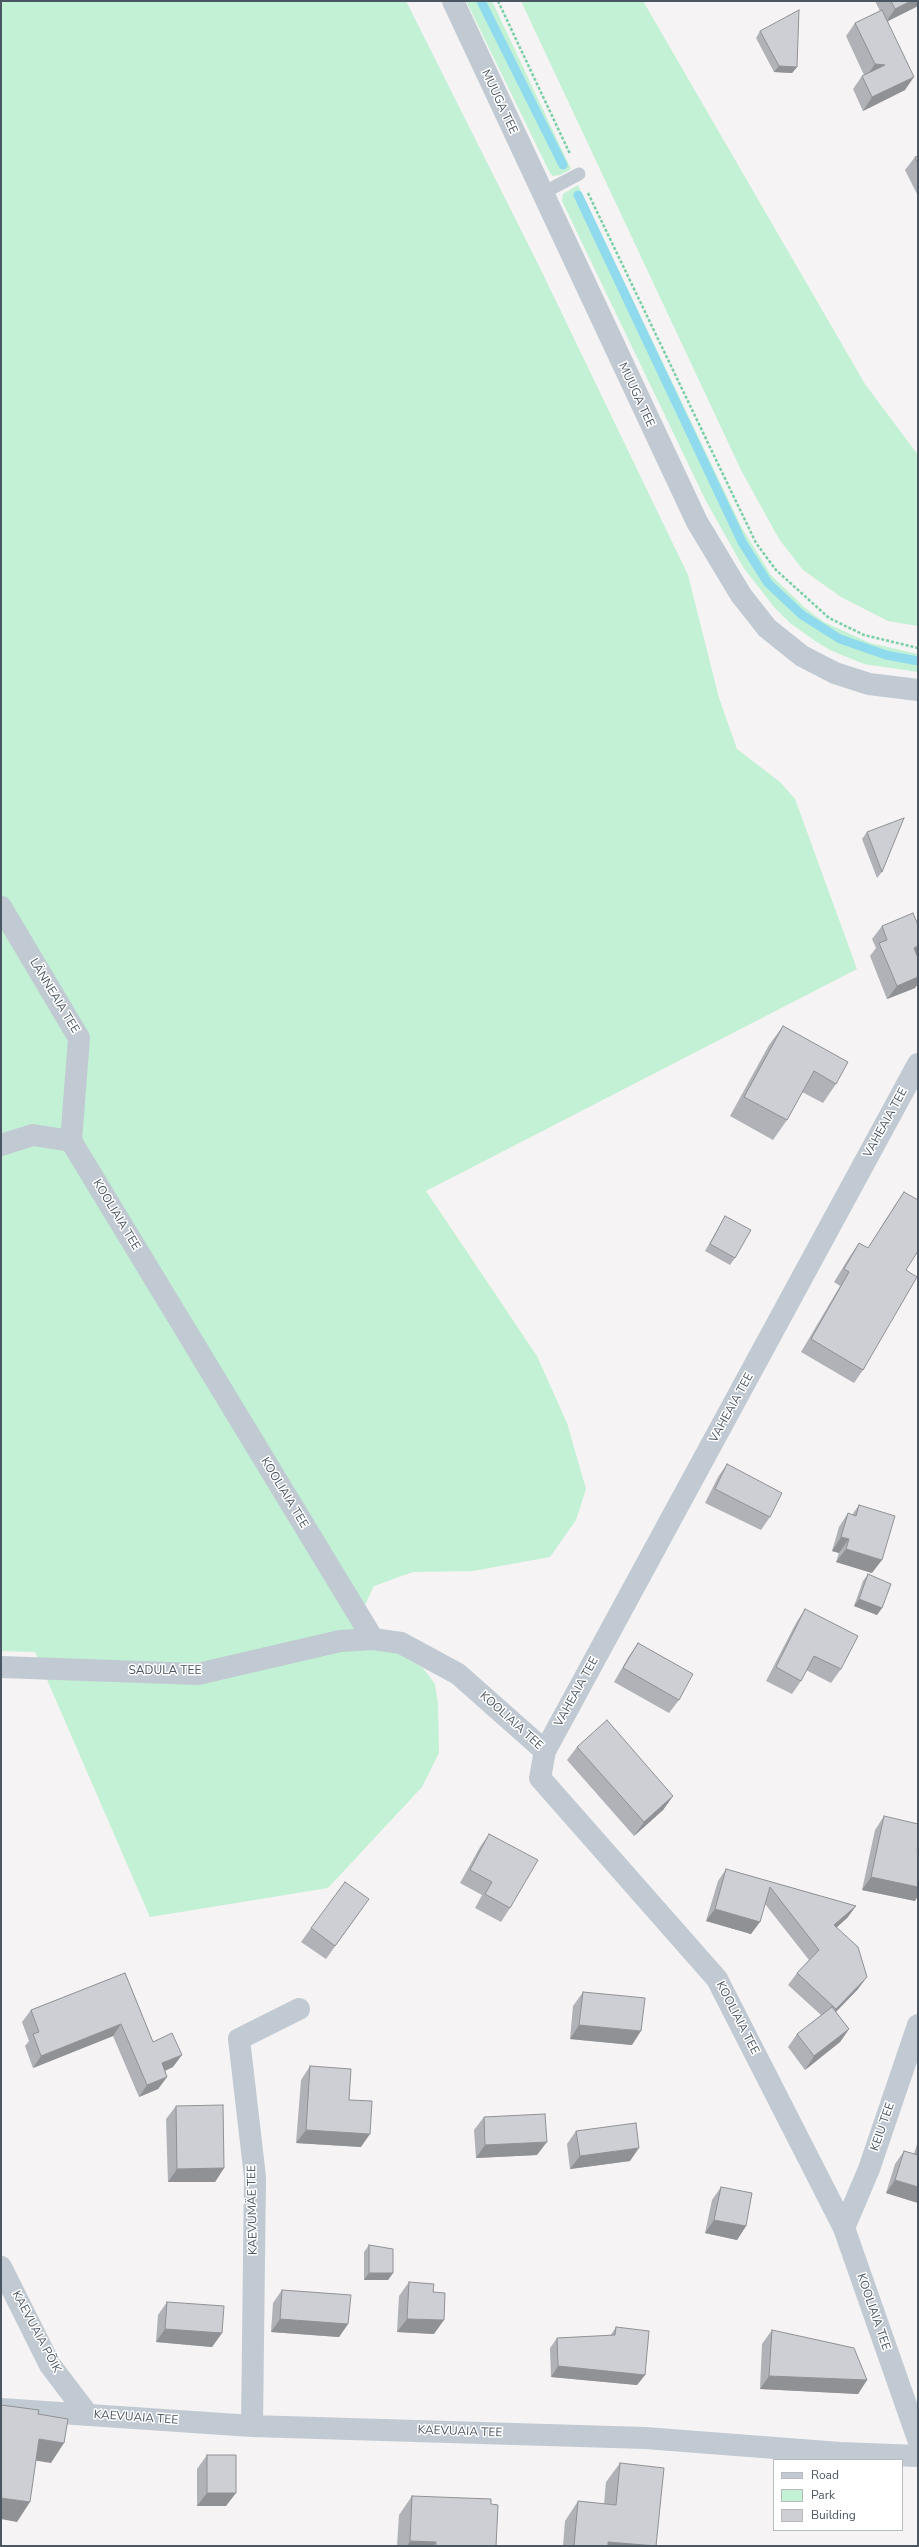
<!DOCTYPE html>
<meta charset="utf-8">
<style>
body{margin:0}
#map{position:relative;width:919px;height:2547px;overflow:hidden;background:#f5f3f3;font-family:"Nunito Sans",sans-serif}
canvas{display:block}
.frame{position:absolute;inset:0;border:2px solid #4a5661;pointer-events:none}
.legend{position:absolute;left:773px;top:2459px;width:130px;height:72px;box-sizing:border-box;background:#fff;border:1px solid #b7bbc0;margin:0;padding:5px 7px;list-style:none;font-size:12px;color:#4a5661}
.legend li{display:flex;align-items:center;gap:8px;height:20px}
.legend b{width:20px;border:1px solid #b7bbc0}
</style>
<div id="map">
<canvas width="919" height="2547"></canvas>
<div class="frame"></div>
<ul class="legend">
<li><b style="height:5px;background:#c1cad2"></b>Road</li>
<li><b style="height:11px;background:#c3f1d5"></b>Park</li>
<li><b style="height:11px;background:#cdcfd5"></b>Building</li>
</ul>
</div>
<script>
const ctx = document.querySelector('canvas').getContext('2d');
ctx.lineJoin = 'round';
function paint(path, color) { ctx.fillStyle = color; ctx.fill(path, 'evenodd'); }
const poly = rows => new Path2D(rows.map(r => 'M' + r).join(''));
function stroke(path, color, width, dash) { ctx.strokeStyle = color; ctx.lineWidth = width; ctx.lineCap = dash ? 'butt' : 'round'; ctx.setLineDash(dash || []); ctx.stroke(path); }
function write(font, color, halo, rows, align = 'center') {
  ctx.font = font + ' "Nunito Sans",sans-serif'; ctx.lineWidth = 3; ctx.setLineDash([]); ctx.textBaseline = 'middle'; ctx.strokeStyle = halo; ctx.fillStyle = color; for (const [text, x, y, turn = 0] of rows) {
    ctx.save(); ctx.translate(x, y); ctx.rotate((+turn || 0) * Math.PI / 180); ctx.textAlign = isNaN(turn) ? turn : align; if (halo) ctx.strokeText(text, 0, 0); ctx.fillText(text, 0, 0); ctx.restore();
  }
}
paint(poly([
 [1,1,406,1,539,266,688,575,719,698,737,749,780,782,795,799,857,969,426,1191,537,1356,567,1423,586,1489,576,1520,550,1557,473,1571,413,1572,374,1586,365,1605,390,1648,423,1668,435,1684,438,1704,439,1753,422,1787,328,1888,150,1917,35,1652,1,1651],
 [466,1,492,1,571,169,560,175,553,176,550,173],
 [521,1,643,1,865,384,918,455,918,626,888,621,841,597,803,570,779,539,742,472],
 [578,185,742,528,771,575,805,608,824,622,870,643,918,654,918,672,864,664,832,651,818,643,790,623,774,607,743,567,706,501,562,201,563,194]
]), '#c3f1d5');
stroke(poly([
 [481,1,563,165],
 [578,195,742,542,768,583,802,615,840,639,886,655,918,661]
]), '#90daee', 9);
stroke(poly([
 [498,1,570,154],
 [588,193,756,543,776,570,829,618,864,635,918,648]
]), '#7ad0a6', 2.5, [3, 2]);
stroke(poly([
 [541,194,579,174]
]), '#c1cad2', 13);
stroke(poly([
 [1,907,79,1038,71,1141],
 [71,1141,373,1639,401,1643,458,1674,545,1751,540,1778,717,1979,844,2228,918,2439],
 [1,1145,33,1135,71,1141],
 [1,1667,198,1674,340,1641,373,1639],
 [545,1751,918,1064],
 [844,2228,869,2169,918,2025],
 [1,2267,50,2365,88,2415],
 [1,2409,252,2426,645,2438,840,2453,918,2456],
 [252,2426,255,2177,239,2039,299,2009]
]), '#c1cad2', 22);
stroke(poly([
 [453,1,697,522,741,595,767,628,802,656,835,673,869,684,918,690]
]), '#c1cad2', 22);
paint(poly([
 [875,1,918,1,918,6,888,21,905,90,863,111,853,89,862,76,864,75,846,36,855,23,880,11],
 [760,31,797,67,792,73,774,72,756,38],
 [918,156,918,196,905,170,915,157],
 [867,832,882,872,877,878,862,839],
 [882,926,917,955,915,988,887,999,870,956,876,948,872,939],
 [783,1026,836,1084,823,1103,802,1092,787,1120,773,1140,730,1116,769,1045],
 [904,1192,906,1270,863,1370,854,1383,801,1352,840,1286,834,1282,850,1256,859,1243,868,1248,895,1205],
 [725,1216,735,1258,730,1265,705,1251],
 [727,1464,770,1517,761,1530,705,1503,718,1477],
 [859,1505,872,1573,836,1562,839,1553,832,1551,839,1527,848,1513,852,1515],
 [868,1574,882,1608,877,1615,854,1606,863,1581],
 [805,1609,841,1669,831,1683,806,1670,801,1681,792,1694,766,1681,796,1623],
 [638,1643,679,1700,669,1713,614,1682,629,1656],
 [577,1747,673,1796,663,1810,634,1836,567,1760],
 [884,1816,917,1850,915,1901,862,1890,875,1830],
 [489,1834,510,1908,501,1922,475,1908,482,1895,460,1883,480,1847],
 [726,1869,856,1906,847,1918,837,1927,858,1989,836,2012,849,2029,840,2042,805,2070,788,2047,797,2034,821,2015,788,1985,797,1973,809,1960,765,1904,751,1934,706,1921,718,1881],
 [359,1913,326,1959,301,1942,311,1928],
 [125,1973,153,2042,173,2067,165,2071,167,2077,158,2089,139,2097,113,2036,33,2068,25,2046,29,2041,22,2022,31,2010],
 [583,1992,632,2045,570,2039,573,2006],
 [310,2066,349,2100,361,2147,296,2143,301,2080],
 [176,2106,224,2168,215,2182,168,2182,166,2119],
 [484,2117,537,2155,476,2158,474,2130],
 [576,2131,630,2161,570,2169,567,2144],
 [918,2141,918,2203,886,2193,895,2164,904,2151,914,2154],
 [721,2187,746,2226,737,2240,705,2233,712,2200],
 [369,2245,393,2273,388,2280,364,2280,364,2252],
 [409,2282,433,2292,434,2334,397,2332,399,2296],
 [282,2290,348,2324,339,2337,271,2332,273,2303],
 [167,2302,222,2333,212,2347,156,2342,158,2315],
 [616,2327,645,2375,637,2385,551,2377,550,2348,557,2338,610,2336],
 [772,2330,867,2380,858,2394,760,2389,762,2344],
 [207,2455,226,2506,197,2506,197,2469],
 [620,2463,656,2546,563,2546,565,2521,578,2501,604,2504,606,2482],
 [412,2496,491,2504,496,2546,397,2546,399,2515]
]), '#b0b2b7');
paint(poly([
 [911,1,918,1,918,6,886,22,895,9],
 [875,64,885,65,866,77],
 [779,66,797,67,792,73,774,72],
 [914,77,905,90,863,111,872,97],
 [918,946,918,954,916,957,914,948],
 [918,977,918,984,915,988,887,999,897,986],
 [841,1537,849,1539,839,1553,832,1551],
 [846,1549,882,1560,872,1573,836,1562],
 [859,1599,882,1608,877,1615,854,1606],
 [673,1796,663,1810,634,1836,644,1822],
 [871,1877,918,1887,918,1896,915,1901,862,1890],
 [856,1906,847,1918,826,1937,834,1925],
 [715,1909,760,1922,751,1934,706,1921],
 [867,1977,858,1989,827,2021,836,2009],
 [121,2024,113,2036,33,2068,41,2056],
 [579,2025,641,2031,632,2045,570,2039],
 [849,2029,840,2042,805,2070,814,2056],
 [182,2055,173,2067,153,2076,162,2063],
 [167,2077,158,2089,139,2097,147,2085],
 [306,2130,370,2134,361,2147,296,2143],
 [547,2142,537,2155,476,2158,485,2145],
 [639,2148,630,2161,570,2169,580,2156],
 [224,2168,215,2182,168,2182,177,2169],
 [895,2180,918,2187,918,2203,886,2193],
 [714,2220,746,2226,737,2240,705,2233],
 [369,2273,393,2273,388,2280,364,2280],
 [280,2319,348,2324,339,2337,271,2332],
 [407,2319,444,2320,434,2334,397,2332],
 [165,2329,222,2333,212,2347,156,2342],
 [558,2366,645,2375,637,2385,551,2377],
 [769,2376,867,2380,858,2394,760,2389],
 [39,2439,64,2443,51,2463,26,2459],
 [207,2493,236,2493,226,2506,197,2506],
 [1,2498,30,2502,17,2522,1,2519],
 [410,2541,436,2542,433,2546,407,2546],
 [608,2542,655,2546,605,2546]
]), '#909195');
const building = poly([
 [891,1,911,1,895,9,891,1],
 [799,10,797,67,779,66,760,31,799,10],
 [882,10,914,77,872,97,862,76,885,65,875,64,855,23,882,10],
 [918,156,918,164,915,157,918,156],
 [904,818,882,872,867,832,904,818],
 [913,913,918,925,918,946,914,948,918,958,918,977,897,986,879,943,887,940,882,926,913,913],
 [783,1026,848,1062,836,1084,814,1071,787,1120,744,1097,783,1026],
 [904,1192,918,1200,918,1251,906,1270,917,1277,863,1370,811,1339,849,1272,844,1269,859,1243,868,1248,904,1192],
 [725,1216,751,1230,735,1258,710,1244,725,1216],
 [727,1464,782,1493,770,1517,715,1489,727,1464],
 [859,1505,895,1516,882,1560,846,1549,849,1539,841,1537,848,1513,856,1516,859,1505],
 [868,1574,891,1584,882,1608,859,1599,868,1574],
 [805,1609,858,1636,841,1669,814,1656,801,1681,776,1667,805,1609],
 [638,1643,693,1674,679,1700,623,1668,638,1643],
 [607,1720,673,1796,644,1822,577,1747,607,1720],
 [884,1816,918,1824,918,1846,917,1850,918,1850,918,1887,871,1877,884,1816],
 [489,1834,538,1860,510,1908,485,1894,492,1882,470,1870,489,1834],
 [726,1869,856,1906,834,1925,858,1947,867,1977,836,2009,797,1973,819,1950,770,1887,760,1922,715,1909,726,1869],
 [345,1882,369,1899,335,1946,311,1928,345,1882],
 [125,1973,153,2042,172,2033,182,2055,162,2063,167,2077,147,2085,121,2024,41,2056,33,2034,39,2032,31,2010,125,1973],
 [583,1992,645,1998,641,2031,579,2025,583,1992],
 [832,2007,849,2029,814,2056,797,2034,832,2007],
 [310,2066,351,2069,349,2100,372,2101,370,2134,306,2130,310,2066],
 [223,2105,224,2168,177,2169,176,2106,223,2105],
 [545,2114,547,2142,485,2145,484,2117,545,2114],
 [636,2123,639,2148,580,2156,576,2131,636,2123],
 [904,2151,918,2155,918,2187,895,2180,904,2151],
 [721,2187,752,2193,746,2226,714,2220,721,2187],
 [369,2245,393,2249,393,2273,369,2273,369,2245],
 [409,2282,434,2284,433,2292,445,2293,444,2320,407,2319,409,2282],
 [282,2290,351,2295,348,2324,280,2319,282,2290],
 [167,2302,224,2306,222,2333,165,2329,167,2302],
 [616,2327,649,2331,645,2375,558,2366,557,2338,615,2335,616,2327],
 [772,2330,854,2348,867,2380,769,2376,772,2330],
 [1,2405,39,2410,38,2414,68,2419,64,2443,39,2439,30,2502,1,2498,1,2405],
 [207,2455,236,2455,236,2493,207,2493,207,2455],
 [620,2463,664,2468,656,2546,608,2542,608,2546,574,2546,578,2501,616,2505,620,2463],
 [412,2496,491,2499,491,2504,498,2505,496,2546,436,2546,436,2542,410,2541,412,2496]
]);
paint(building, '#cdcfd5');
stroke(building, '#909195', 1);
write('12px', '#4a5661', '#fff', [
 ["MUUGA TEE",499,102,65],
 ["MUUGA TEE",636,395,65],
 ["LÄNNEAIA TEE",54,996,59],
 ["VAHEAIA TEE",886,1123,-61],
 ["KOOLIAIA TEE",116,1215,59],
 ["VAHEAIA TEE",732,1408,-61],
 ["KOOLIAIA TEE",284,1493,59],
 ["SADULA TEE",165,1671],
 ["VAHEAIA TEE",577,1692,-61],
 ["KOOLIAIA TEE",511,1721,42],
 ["KOOLIAIA TEE",737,2018,63],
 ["KEIU TEE",883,2127,-71],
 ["KAEVUMÄE TEE",253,2210,-91],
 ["KOOLIAIA TEE",873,2312,71],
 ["KAEVUAIA PÕIK",36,2332,62],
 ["KAEVUAIA TEE",136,2418,4],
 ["KAEVUAIA TEE",460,2432,2]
]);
</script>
